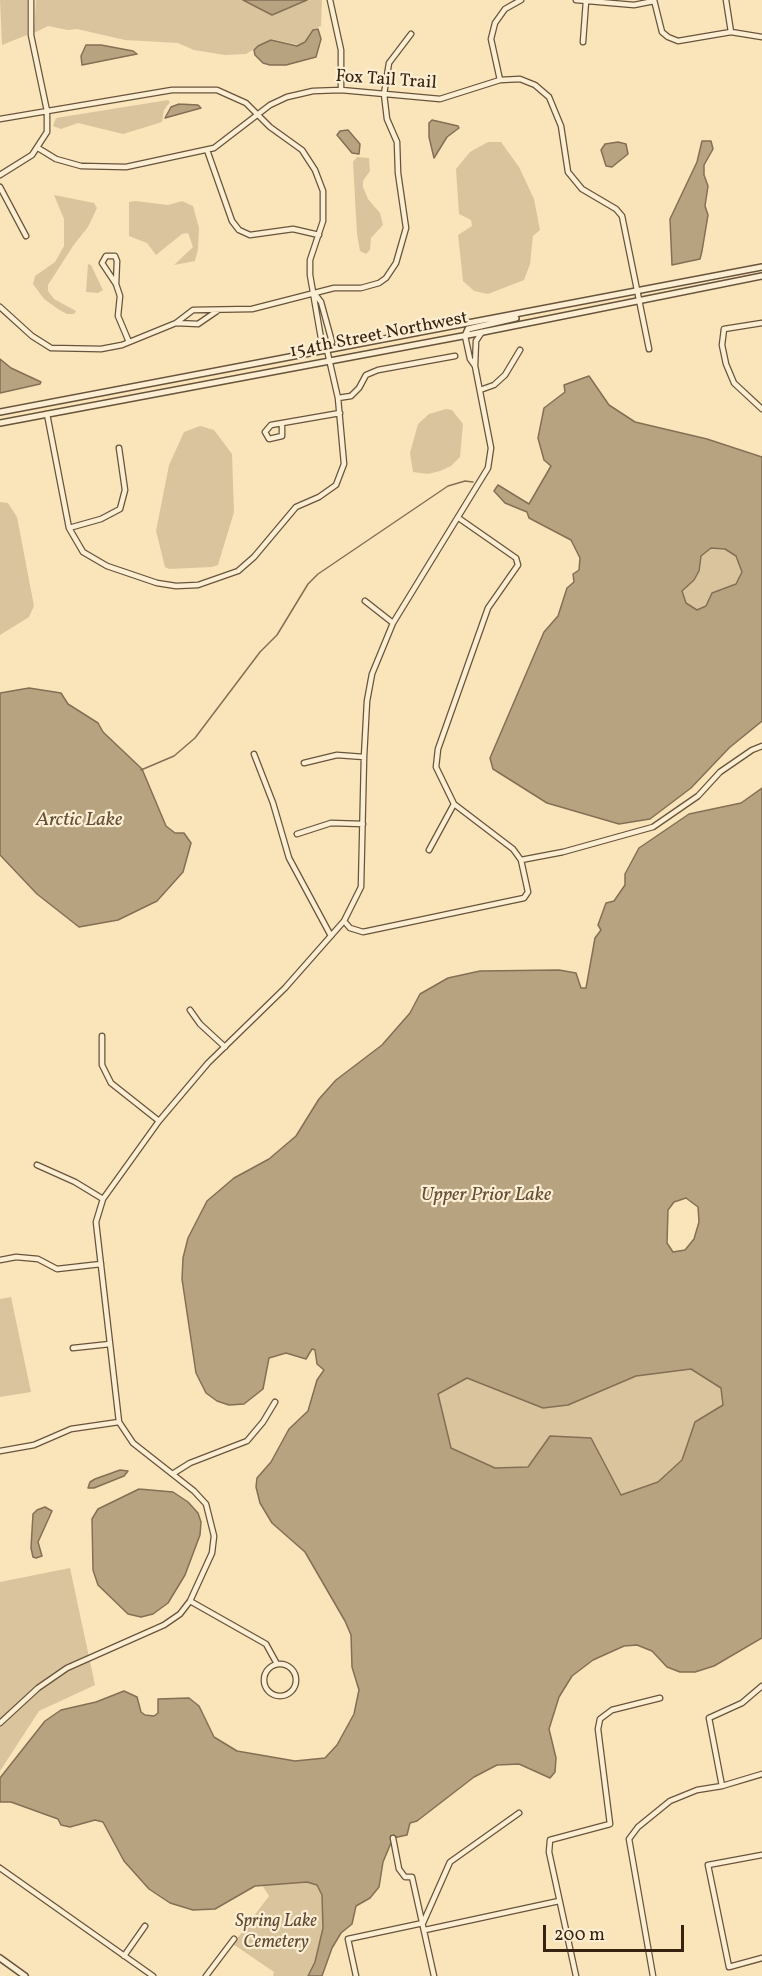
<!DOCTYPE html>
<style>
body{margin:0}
#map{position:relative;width:762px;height:1976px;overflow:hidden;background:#fae5ba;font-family:Vollkorn,serif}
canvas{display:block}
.scale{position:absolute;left:543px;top:1925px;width:141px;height:27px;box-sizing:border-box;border:3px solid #372212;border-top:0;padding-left:8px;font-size:18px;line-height:21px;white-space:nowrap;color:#372212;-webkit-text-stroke:4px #fceed2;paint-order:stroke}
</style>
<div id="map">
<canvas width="762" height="1976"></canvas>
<div class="scale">200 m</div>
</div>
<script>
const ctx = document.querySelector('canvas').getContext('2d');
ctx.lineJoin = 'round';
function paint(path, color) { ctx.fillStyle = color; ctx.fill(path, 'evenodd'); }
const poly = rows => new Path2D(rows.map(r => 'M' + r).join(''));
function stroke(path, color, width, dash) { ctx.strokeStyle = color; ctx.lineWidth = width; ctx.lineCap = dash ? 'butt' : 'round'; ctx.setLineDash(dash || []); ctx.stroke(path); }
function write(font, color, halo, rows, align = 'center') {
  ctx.font = font + ' Vollkorn,serif'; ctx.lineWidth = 4.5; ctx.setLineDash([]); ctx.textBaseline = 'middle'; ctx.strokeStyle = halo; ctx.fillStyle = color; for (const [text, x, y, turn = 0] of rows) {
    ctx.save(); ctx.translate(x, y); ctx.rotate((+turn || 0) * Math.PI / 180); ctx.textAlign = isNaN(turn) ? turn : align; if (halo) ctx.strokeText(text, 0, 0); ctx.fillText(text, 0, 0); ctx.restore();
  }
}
paint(poly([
 [0,0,27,0,27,35,2,45],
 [36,0,322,0,321,26,312,30,304,42,299,45,271,39,246,54,225,55,194,50,178,43,125,40,77,29,68,30,48,26,34,33],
 [168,100,170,102,164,110,162,122,123,134,78,123,61,129,53,126,56,118],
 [488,142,501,142,519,167,534,199,540,230,533,236,530,264,524,280,488,294,474,291,463,281,458,235,472,226,471,220,459,214,456,169,470,152],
 [357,157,369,158,370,171,363,181,363,187,368,199,380,213,383,225,371,238,370,250,366,254,360,251,357,234,353,162],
 [54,195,94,203,97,208,88,227,73,246,48,285,48,291,54,299,76,311,74,314,67,314,58,309,44,299,33,284,35,276,55,262,64,246,64,219],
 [135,201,168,205,182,201,193,206,199,228,198,249,195,261,174,265,193,247,188,233,182,234,156,255,147,243,129,236,129,202],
 [88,264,91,265,103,290,98,293,86,292],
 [446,409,452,410,463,424,460,457,451,466,440,471,428,474,413,472,410,453,418,424,429,414],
 [200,426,214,430,232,454,234,512,218,565,212,567,169,569,165,567,156,531,169,465,184,432],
 [0,502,8,503,17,517,34,606,29,617,0,635],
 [711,548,725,549,736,556,742,572,736,584,712,593,706,607,697,610,686,603,682,591,694,580,699,571,701,556],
 [11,1297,31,1392,0,1397,0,1299],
 [691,1369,721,1388,723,1405,695,1422,682,1460,658,1482,621,1495,550,1436,529,1467,495,1468,451,1448,438,1394,467,1378,543,1408,568,1405,636,1376],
 [70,1568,95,1685,39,1711,0,1771,0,1582],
 [307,1882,317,1885,322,1895,323,1928,315,1962,308,1976,273,1976,274,1972,233,1944,269,1896,262,1885]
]), '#d9c49d');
const water = poly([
 [243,0,307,0,272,15,243,0],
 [318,29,321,39,316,57,286,65,270,65,263,63,255,55,254,50,258,46,271,40,297,46,305,42,313,30,318,29],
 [86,45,101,45,133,51,137,54,82,65,81,56,86,45],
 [179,104,198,105,201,108,165,118,171,107,179,104],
 [432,120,458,126,459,128,447,137,434,158,429,137,429,123,432,120],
 [348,130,360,144,359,154,352,153,337,135,340,131,348,130],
 [702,141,711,141,713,149,704,165,704,175,708,186,705,206,708,215,702,251,700,259,672,265,670,219,697,162,702,141],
 [618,142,626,144,628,154,612,167,606,166,601,150,605,144,618,142],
 [0,359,11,368,41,382,40,384,0,393,0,359],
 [589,376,609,405,635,422,707,439,762,457,762,721,729,748,691,788,650,819,619,824,547,803,493,769,490,758,544,632,558,616,567,588,574,582,573,574,579,570,580,558,571,540,529,518,527,512,505,503,494,491,498,485,529,504,551,466,544,460,538,438,544,408,565,392,564,385,589,376],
 [711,548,725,549,736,556,742,572,736,584,712,593,706,606,697,610,686,603,682,591,694,580,699,571,701,556,711,548],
 [29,688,61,693,68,704,98,723,103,732,142,769,166,826,175,833,184,833,191,843,183,872,157,901,118,920,79,927,37,894,0,855,0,693,29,688],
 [762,788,762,1638,714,1666,695,1672,680,1672,667,1667,652,1651,637,1645,624,1646,593,1660,572,1676,559,1697,549,1729,556,1758,555,1772,550,1778,519,1764,497,1765,474,1777,417,1821,410,1823,407,1835,393,1838,383,1862,379,1887,370,1898,356,1906,352,1924,341,1933,332,1948,322,1976,308,1976,315,1962,323,1928,322,1895,317,1885,307,1882,255,1886,215,1909,193,1910,170,1903,149,1889,124,1861,103,1822,95,1820,70,1827,61,1825,58,1819,11,1802,0,1802,0,1778,45,1721,61,1710,96,1702,124,1691,137,1697,141,1712,145,1715,154,1716,158,1713,158,1699,189,1698,199,1706,214,1737,237,1751,295,1761,325,1758,337,1745,354,1714,359,1690,352,1667,351,1635,345,1621,305,1552,272,1523,260,1503,256,1487,257,1478,271,1462,289,1429,308,1411,317,1380,324,1370,317,1364,315,1350,312,1349,306,1359,286,1353,269,1358,263,1389,244,1404,229,1405,217,1401,206,1393,196,1373,182,1279,183,1258,188,1238,207,1201,234,1178,269,1159,296,1136,319,1099,336,1080,382,1045,410,1013,420,994,448,978,480,971,559,970,576,973,581,988,586,988,595,938,601,930,598,925,606,903,614,901,625,885,625,874,639,848,689,814,741,803,762,788],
 [686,1198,698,1207,699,1222,694,1239,685,1250,673,1252,667,1243,668,1210,674,1202,686,1198],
 [691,1369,721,1388,723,1405,695,1422,682,1460,658,1482,621,1495,591,1438,550,1436,528,1467,495,1468,451,1448,438,1394,467,1378,543,1408,568,1405,636,1376,691,1369],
 [120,1470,128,1471,124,1476,94,1488,88,1488,90,1482,95,1479,120,1470],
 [139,1489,173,1492,188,1502,198,1513,201,1522,200,1535,185,1575,168,1603,153,1614,141,1617,128,1614,98,1585,93,1570,92,1519,98,1509,139,1489],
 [45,1507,52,1511,38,1542,42,1556,36,1558,33,1557,31,1548,33,1514,37,1510,45,1507]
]);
paint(water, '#b8a381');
stroke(water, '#846f55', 1.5);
stroke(poly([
 [141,770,174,756,195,738,260,652,277,635,308,584,318,574,448,486,465,481,473,482]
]), '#846f55', 1.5);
const minor = poly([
 [330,0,341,50,341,90],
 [576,0,634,5,654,1],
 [654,0,662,32,668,37,678,41,731,32,762,37],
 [726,0,731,32],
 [583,42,586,1],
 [500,80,491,39,495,23,505,9,521,0],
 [0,119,172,90,217,90,246,103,270,127,302,150,315,170,323,191,323,221,310,260,310,275,322,344,327,350,338,398,344,464,336,485,319,497,296,507,254,557,238,571,198,585,176,586,157,583,107,566,83,552,69,528,47,414],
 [38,148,56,159,81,166,126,167,214,148,270,105,287,97,313,91,341,90,440,99,500,80,520,79,535,85,549,97,561,126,568,172,582,189,616,209,622,216,649,349],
 [207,150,232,221,239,230,250,235,293,229,319,235],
 [0,175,32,155,47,132,47,111,31,35,31,0],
 [0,187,26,236],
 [116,284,117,261,115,256,106,256,102,263,116,284,120,296,118,316,129,342],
 [314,293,321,302,332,342,327,350],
 [0,307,32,336,51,348,101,349,122,345,176,323,193,310,252,309,334,288,361,288,379,283,386,278,396,263,406,228,398,173,397,142,387,119,384,94,389,63,411,34],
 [176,323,198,324,217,311],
 [762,323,724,329,722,345,726,364,734,383,762,409],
 [465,336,470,359,475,366],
 [480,390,494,385,505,375,520,350],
 [338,398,351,396,359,388,366,375,378,370,455,356],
 [282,424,282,436,269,439,265,432,271,425,340,413],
 [69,528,101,519,120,509,125,490,119,448],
 [365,601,393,623],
 [254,754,273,803,289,858,331,936],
 [304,763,337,755,364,757],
 [297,834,331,823,363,824],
 [429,850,454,804],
 [521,860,563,852,653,827,698,796,720,772,752,750,762,746],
 [344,921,350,928,363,932,524,898,528,892,521,860,513,849,454,804,436,767,438,749,488,608,518,565,516,558,460,519],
 [190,1010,200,1024,225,1047],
 [102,1036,102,1065,111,1083,159,1121],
 [37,1165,75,1182,103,1199],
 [0,1260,16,1257,38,1259,57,1269,101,1264],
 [73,1348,110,1344],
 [0,1451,34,1445,71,1429,119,1422],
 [174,1473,190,1463,247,1441,263,1422,275,1402],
 [190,1601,266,1644,277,1664],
 '264 1680a16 16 0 1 1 32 0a16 16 0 1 1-32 0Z',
 [0,1723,38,1688,67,1668,164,1625,180,1614,190,1601,212,1553,214,1536,206,1504,194,1491,133,1443,119,1422,96,1222,103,1199,159,1121,208,1063,285,988,344,921,361,887,364,757,367,701,372,674,393,623,488,468,491,448,475,366,476,341,482,332],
 [722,1786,709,1718,742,1703,762,1686],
 [393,1838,399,1869,405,1877,412,1877,434,1976],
 [762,1855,708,1865,729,1967,762,1958],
 [0,1868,153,1976],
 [425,1930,559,1901],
 [124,1956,145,1926],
 [206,1976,234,1939],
 [356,1976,348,1939,423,1923,450,1862,519,1813],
 [576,1976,549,1852,550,1840,610,1824,598,1729,600,1719,612,1710,660,1698],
 [653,1976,629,1839,638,1827,670,1801,697,1790,722,1786,762,1774]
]);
const tertiary = poly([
 [465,336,468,329,516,318],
 [0,412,762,267],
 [0,423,468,335,762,276],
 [0,1958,25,1976]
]);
stroke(minor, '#68533c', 7);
stroke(tertiary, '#68533c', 8);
stroke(minor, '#fceed2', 4.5);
stroke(tertiary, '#fceed2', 5);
write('18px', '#372212', '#fceed2', [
 ["Fox Tail Trail",386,81,4],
 ["154th Street Northwest",379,336,-11]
]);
write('italic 18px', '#604a35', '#fceed2', [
 ["Spring Lake",276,1923],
 ["Cemetery",276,1944]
]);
write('italic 20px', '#644f39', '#fceed2', [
 ["Arctic Lake",79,821],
 ["Upper Prior Lake",486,1196]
]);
</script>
